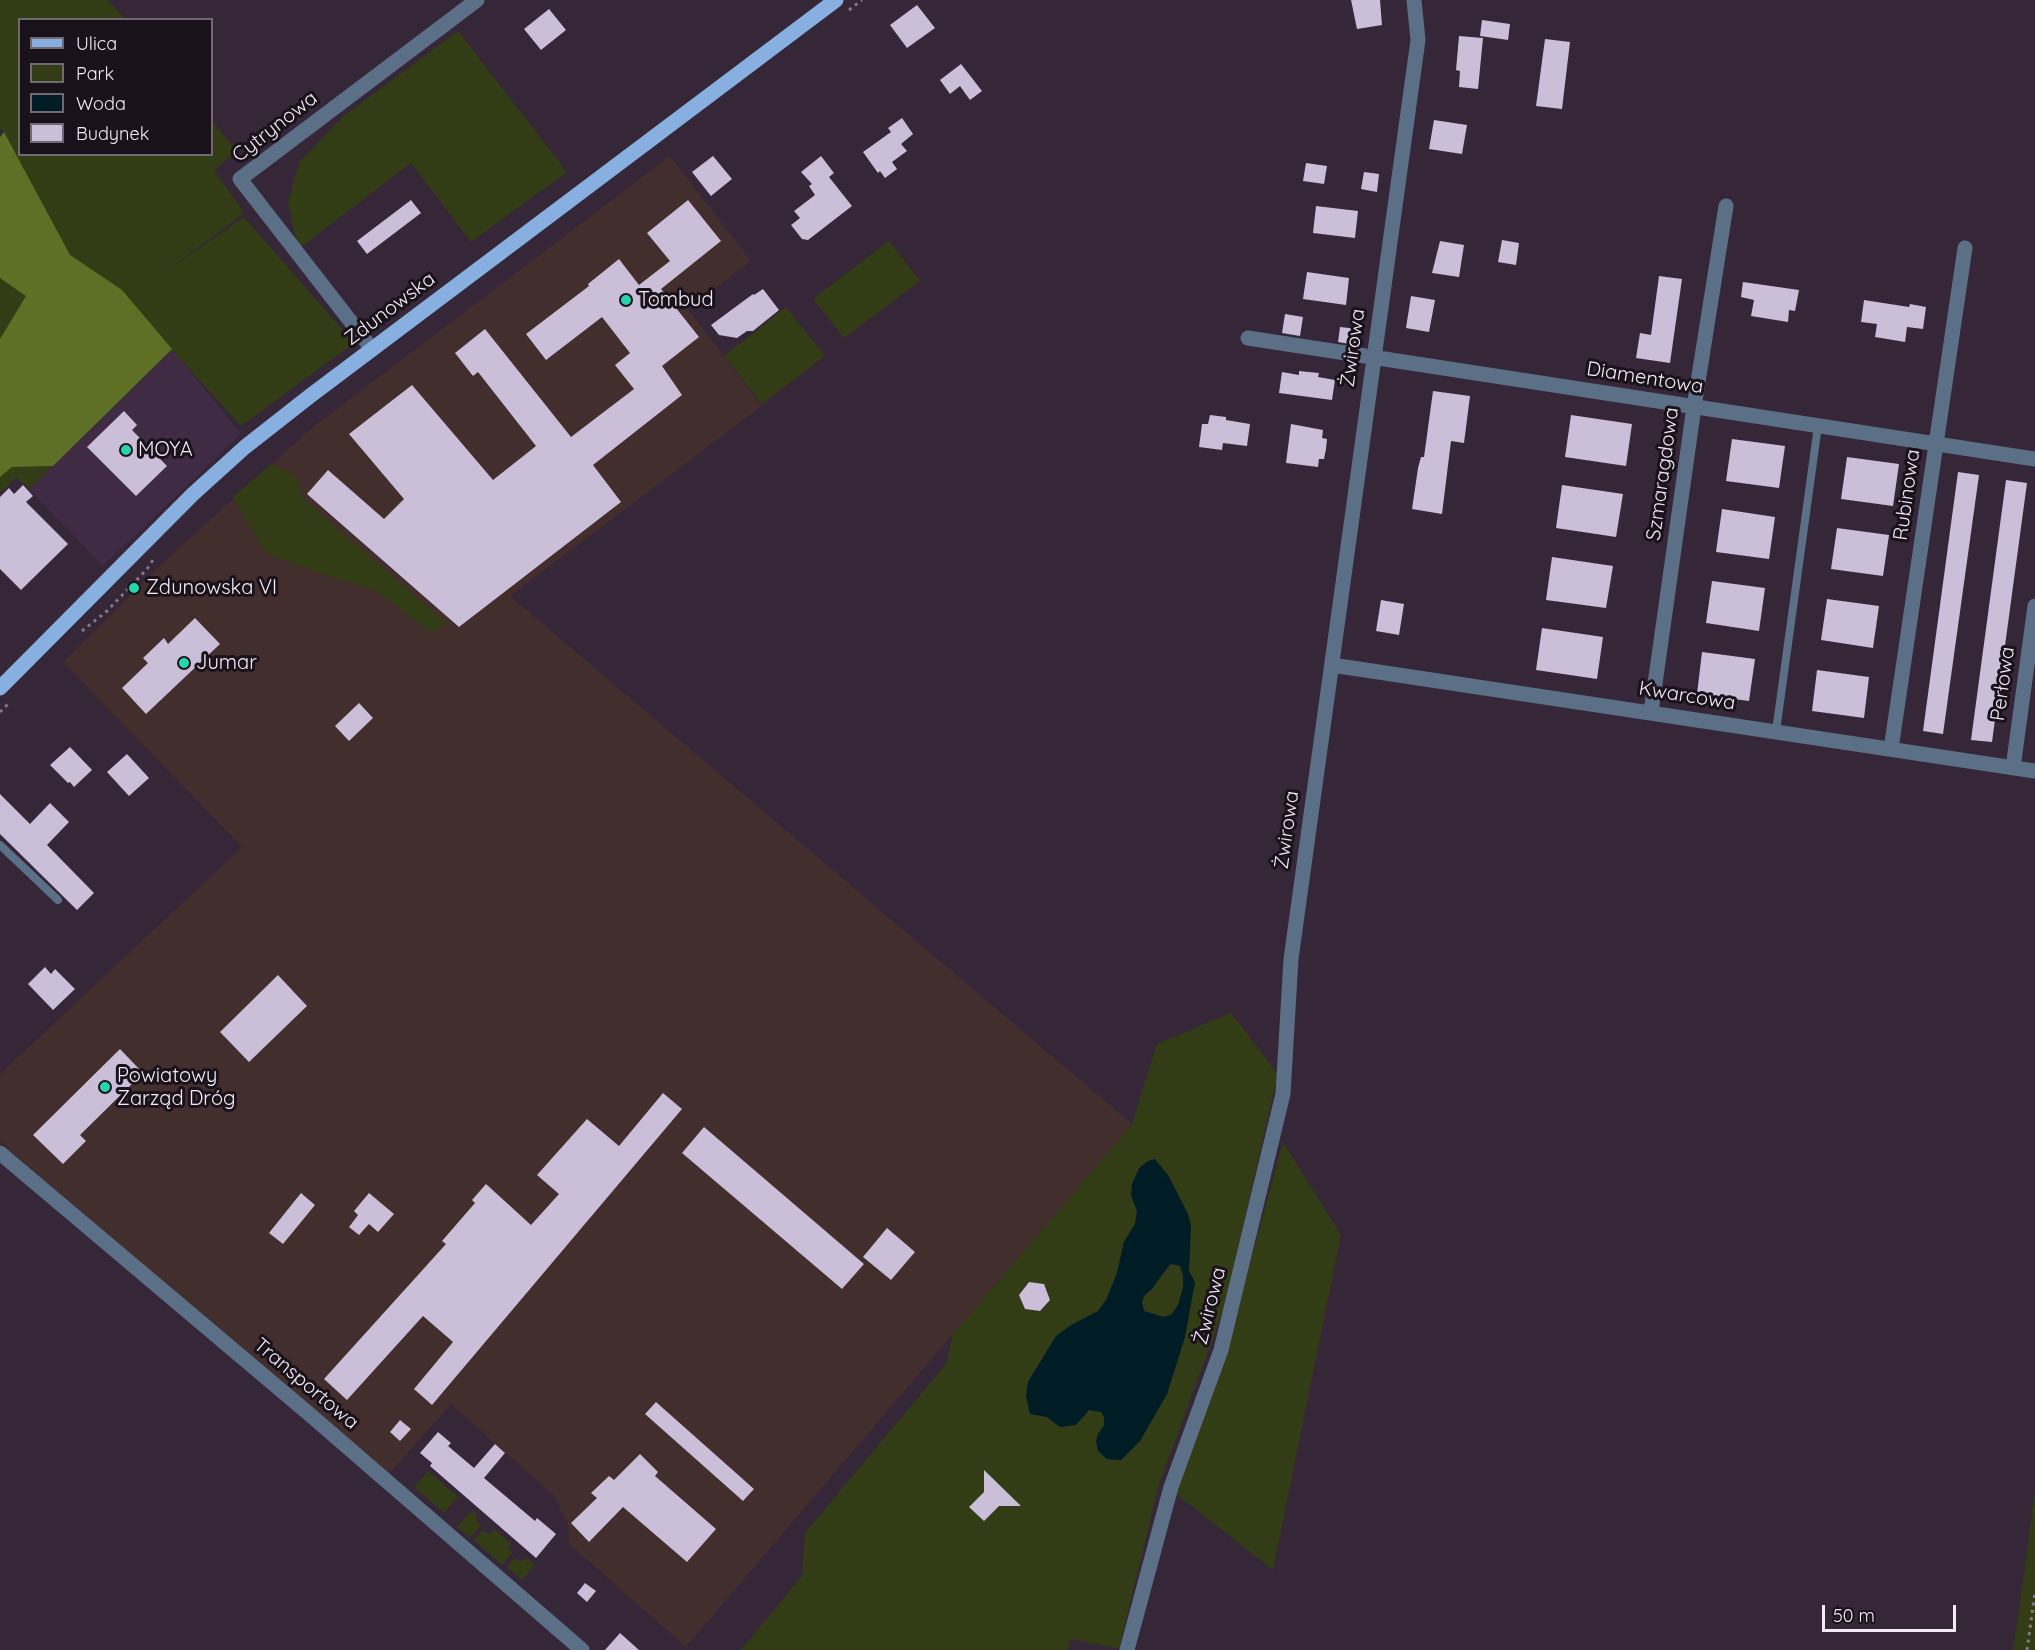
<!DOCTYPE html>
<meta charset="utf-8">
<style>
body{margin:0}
#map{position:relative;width:2035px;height:1650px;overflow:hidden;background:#352638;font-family:Quicksand,sans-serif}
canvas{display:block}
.legend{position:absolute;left:18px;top:18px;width:195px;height:138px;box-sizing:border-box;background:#19121a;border:2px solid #716872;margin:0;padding:8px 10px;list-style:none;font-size:18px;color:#f4eaf6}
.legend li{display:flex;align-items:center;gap:12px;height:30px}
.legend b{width:30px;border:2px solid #716872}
.scale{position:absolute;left:1822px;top:1605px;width:134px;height:27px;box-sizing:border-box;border:3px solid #f4eaf6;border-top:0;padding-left:8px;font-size:18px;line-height:21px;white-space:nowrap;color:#f4eaf6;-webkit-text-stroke:4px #19121a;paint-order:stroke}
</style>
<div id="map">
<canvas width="2035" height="1650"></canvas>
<ul class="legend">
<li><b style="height:8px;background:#87b0e1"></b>Ulica</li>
<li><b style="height:16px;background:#333d15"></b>Park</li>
<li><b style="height:16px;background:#001d26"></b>Woda</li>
<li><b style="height:16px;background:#cabed8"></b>Budynek</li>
</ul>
<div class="scale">50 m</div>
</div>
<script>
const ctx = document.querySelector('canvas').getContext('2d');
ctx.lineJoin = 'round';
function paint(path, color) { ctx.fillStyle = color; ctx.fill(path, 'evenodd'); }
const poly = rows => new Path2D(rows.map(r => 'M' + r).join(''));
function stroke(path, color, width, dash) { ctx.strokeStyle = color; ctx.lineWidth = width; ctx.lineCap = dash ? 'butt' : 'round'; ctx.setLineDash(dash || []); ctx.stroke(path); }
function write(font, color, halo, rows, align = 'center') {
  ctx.font = font + ' Quicksand,sans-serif'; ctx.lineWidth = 6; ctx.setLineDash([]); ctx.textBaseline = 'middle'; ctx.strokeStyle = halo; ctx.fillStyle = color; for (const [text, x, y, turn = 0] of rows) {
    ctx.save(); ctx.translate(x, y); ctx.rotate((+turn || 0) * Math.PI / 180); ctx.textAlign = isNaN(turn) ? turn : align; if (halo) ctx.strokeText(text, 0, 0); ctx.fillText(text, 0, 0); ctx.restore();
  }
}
paint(poly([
 [172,349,241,434,103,566,29,489]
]), '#3f2c44');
paint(poly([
 [670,156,751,261,688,309,762,406,510,596,1132,1124,686,1647,569,1544,568,1524,555,1497,451,1404,388,1475,0,1142,0,1074,242,847,63,662,170,556,313,427]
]), '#422e2c');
paint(poly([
 [0,0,108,0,125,19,20,20,20,154,212,154,212,121,237,151,214,170,244,213,167,271,244,217,354,343,241,426,172,350,29,489,16,477,0,493,0,137,4,132,0,129],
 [458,31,567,172,471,242,411,163,301,247,296,242,288,202,299,162,345,115],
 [889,241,920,281,844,338,813,299],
 [786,307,825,356,762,404,724,356],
 [271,464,295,475,302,498,446,623,433,634,375,590,325,575,266,553,233,497],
 [1231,1013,1278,1074,1224,1308,1159,1484,1119,1649,1071,1639,1068,1650,741,1650,802,1576,805,1533,946,1364,953,1334,1132,1124,1157,1044],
 [1168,1175,1188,1214,1189,1271,1185,1337,1167,1394,1140,1441,1121,1460,1107,1459,1098,1434,1104,1426,1104,1417,1101,1412,1089,1410,1084,1417,1060,1427,1047,1417,1028,1382,1056,1336,1098,1311,1106,1300,1117,1273,1124,1242,1135,1224,1137,1211,1131,1195],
 [1029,1282,1044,1284,1050,1300,1040,1311,1025,1309,1019,1295],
 [1283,1142,1341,1235,1273,1570,1175,1493,1226,1350],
 [1172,1264,1180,1266,1183,1275,1183,1288,1178,1305,1171,1315,1163,1317,1144,1311,1142,1302,1144,1296],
 [428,1471,458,1497,444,1513,414,1487],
 [2035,1489,2035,1650,2013,1650,2023,1582],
 [472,1510,478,1516,475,1520,481,1525,470,1538,457,1527],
 [494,1529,511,1544,508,1548,513,1552,502,1565,474,1540,483,1530,489,1535],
 [515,1557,521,1562,526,1557,535,1565,522,1580,507,1567]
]), '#333d15');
paint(poly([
 [4,132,70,255,122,290,172,349,53,466,12,467,0,477,0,339,26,296,0,278,0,137]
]), '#5e6f26');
paint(poly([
 [1155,1159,1168,1175,1188,1214,1191,1225,1189,1271,1195,1282,1185,1337,1167,1394,1140,1441,1121,1460,1107,1459,1098,1451,1096,1441,1098,1434,1104,1426,1104,1417,1101,1412,1089,1410,1076,1425,1060,1427,1047,1417,1030,1414,1026,1396,1028,1382,1056,1336,1071,1325,1098,1311,1106,1300,1117,1273,1124,1242,1135,1224,1137,1211,1131,1195,1132,1184,1139,1168,1148,1161],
 [1172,1264,1180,1266,1183,1275,1183,1288,1178,1305,1171,1315,1163,1317,1144,1311,1142,1302,1144,1296,1152,1289,1169,1265]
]), '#001d26');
paint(poly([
 [1351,0,1380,0,1382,25,1357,29],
 [917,5,935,28,907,48,890,25],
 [549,9,566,30,541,50,524,29],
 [1482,20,1510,24,1508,40,1480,36],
 [1459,36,1483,38,1478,89,1459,87,1460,71,1456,70],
 [1545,39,1570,42,1562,109,1536,106],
 [961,64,982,91,970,100,960,86,950,94,940,80],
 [902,118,913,134,901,144,907,151,892,162,897,169,885,178,880,171,878,173,863,152,891,132,888,128],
 [1434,120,1467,125,1462,154,1429,149],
 [713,156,732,179,711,196,692,172],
 [821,156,834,173,829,177,852,206,808,240,802,239,791,225,800,218,794,211,815,195,809,186,812,184,801,172],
 [1306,163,1327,166,1324,184,1303,181],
 [1364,172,1379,174,1377,192,1361,189],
 [411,200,421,213,367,254,357,241],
 [688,200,721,241,661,289,699,337,662,366,682,395,593,465,621,502,459,627,307,494,328,470,384,519,404,499,349,434,412,385,493,480,536,446,478,372,473,376,455,353,485,329,571,437,634,389,615,365,630,353,602,317,546,360,526,334,589,286,588,284,619,259,639,285,670,261,647,233],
 [1316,206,1358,211,1355,238,1313,233],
 [1502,240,1519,243,1516,265,1498,262],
 [1440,241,1464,245,1459,277,1432,273],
 [1307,272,1349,278,1346,305,1303,299],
 [1659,276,1682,279,1670,363,1636,358,1640,333,1651,335],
 [1743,282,1799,290,1795,311,1789,310,1788,322,1751,316,1754,300,1741,297],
 [763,289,779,310,753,331,747,331,737,338,719,335,711,325,753,294,754,295],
 [1411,296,1435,300,1429,332,1406,328],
 [1864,300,1909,307,1910,304,1926,307,1923,329,1907,327,1905,342,1875,337,1877,324,1861,322],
 [1285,314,1303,317,1300,336,1282,333],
 [1340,327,1358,329,1356,345,1338,342],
 [1299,371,1319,373,1318,377,1335,380,1332,400,1279,393,1282,372,1299,375],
 [1433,391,1470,396,1464,443,1451,441,1442,514,1412,509,1418,468,1421,457,1424,457],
 [124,411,137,425,132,430,167,466,136,496,87,447],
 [1210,415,1226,417,1226,420,1250,424,1247,446,1223,443,1222,450,1199,447,1202,424,1208,424],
 [1571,415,1632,424,1626,466,1565,457],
 [1291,424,1323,430,1322,438,1327,439,1326,449,1324,459,1319,459,1318,467,1286,463],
 [1732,439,1785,446,1779,488,1726,481],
 [1847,457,1899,464,1893,506,1841,499],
 [1958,472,1979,475,1943,734,1923,731],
 [2006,480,2027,483,1992,742,1971,740],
 [23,485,33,496,26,502,68,544,21,590,0,569,0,497,9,488,14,494],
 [1562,485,1623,494,1616,537,1556,528],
 [1722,509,1775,517,1769,559,1716,552],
 [1837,528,1889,535,1883,576,1831,569],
 [1552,557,1613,566,1606,608,1546,600],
 [1712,581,1765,588,1759,631,1706,623],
 [1827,599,1879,606,1873,648,1821,640],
 [1381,600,1404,604,1399,635,1376,631],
 [195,618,220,644,146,714,122,688,148,663,143,658,164,638,168,644],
 [1542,628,1603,637,1597,679,1536,670],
 [1702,652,1755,659,1749,701,1697,694],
 [1817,670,1869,677,1864,718,1812,711],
 [359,703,373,718,349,741,335,726],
 [70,747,92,770,74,787,70,782,68,783,50,765],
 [127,754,149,778,129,796,107,772],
 [0,794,30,824,50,803,69,822,47,845,94,893,77,910,0,834],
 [45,967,51,974,55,969,75,989,53,1010,28,984],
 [278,975,307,1006,249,1062,220,1032],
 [120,1049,143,1073,80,1135,86,1141,63,1164,33,1135],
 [663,1093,682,1109,432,1405,414,1389,453,1342,423,1316,347,1400,324,1379,446,1244,442,1241,475,1203,472,1200,486,1184,531,1225,559,1194,537,1175,587,1119,619,1146],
 [704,1127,864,1264,842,1289,682,1153],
 [301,1193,315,1205,283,1244,269,1233],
 [369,1193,394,1214,378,1232,369,1224,359,1235,349,1227,358,1215,354,1211],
 [887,1228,915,1252,891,1280,863,1257],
 [1029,1282,1044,1284,1050,1300,1040,1311,1025,1309,1019,1295],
 [656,1402,754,1489,743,1501,645,1414],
 [400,1420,411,1429,400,1441,390,1432],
 [438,1432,451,1443,448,1446,474,1468,495,1444,505,1453,484,1478,535,1521,537,1518,556,1534,536,1558,430,1466,432,1463,420,1453],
 [640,1454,658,1472,655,1476,716,1529,687,1562,623,1507,589,1542,571,1523,597,1498,591,1493,609,1476,614,1480],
 [984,1470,1021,1506,999,1506,984,1521,969,1507,984,1492],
 [585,1583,596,1591,587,1602,577,1593],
 [620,1633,639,1650,605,1650]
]), '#cabed8');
stroke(poly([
 [849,10,862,0],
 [82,631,107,611,147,569,153,560],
 [0,712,9,703],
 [2027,1650,2035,1592]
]), '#857888', 3, [3, 4.5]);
stroke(poly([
 [1776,731,1818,426],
 [0,845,58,900]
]), '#5b6f87', 8);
stroke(poly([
 [1248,338,2035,459],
 [372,349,240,179,477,0],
 [1332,665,2035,771],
 [1651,712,1694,407,1726,206],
 [1891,749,1965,248],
 [2013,768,2035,606],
 [0,1153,308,1413,582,1650],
 [1127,1650,1171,1487,1221,1350,1283,1094,1291,959,1418,40,1414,0]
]), '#5b6f87', 15);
stroke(poly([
 [0,688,193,494,245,447,310,396,836,0]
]), '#87b0e1', 15);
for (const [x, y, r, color] of [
 [626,300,6,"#25d5ae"],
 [126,450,6,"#25d5ae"],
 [134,588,6,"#25d5ae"],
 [184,663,6,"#25d5ae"],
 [105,1087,6,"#25d5ae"]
]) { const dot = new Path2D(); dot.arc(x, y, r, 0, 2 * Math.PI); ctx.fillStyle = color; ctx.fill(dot); stroke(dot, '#19121a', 2); }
write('20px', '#f4eaf6', '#19121a', [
 ["Cytrynowa",275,127,-38],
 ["Zdunowska",390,309,-37],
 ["Żwirowa",1353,348,-82],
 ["Diamentowa",1645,378,9],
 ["Szmaragdowa",1663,474,-82],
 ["Rubinowa",1907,495,-82],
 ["Perłowa",2003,684,-82],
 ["Kwarcowa",1687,696,9],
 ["Żwirowa",1287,830,-82],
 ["Żwirowa",1210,1306,-76],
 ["Transportowa",306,1384,40]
]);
write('20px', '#f4eaf6', '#19121a', [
 ["Tombud",638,300],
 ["MOYA",138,450],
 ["Zdunowska VI",146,588],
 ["Jumar",196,663],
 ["Powiatowy",117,1076],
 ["Zarząd Dróg",117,1099]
], 'left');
</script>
